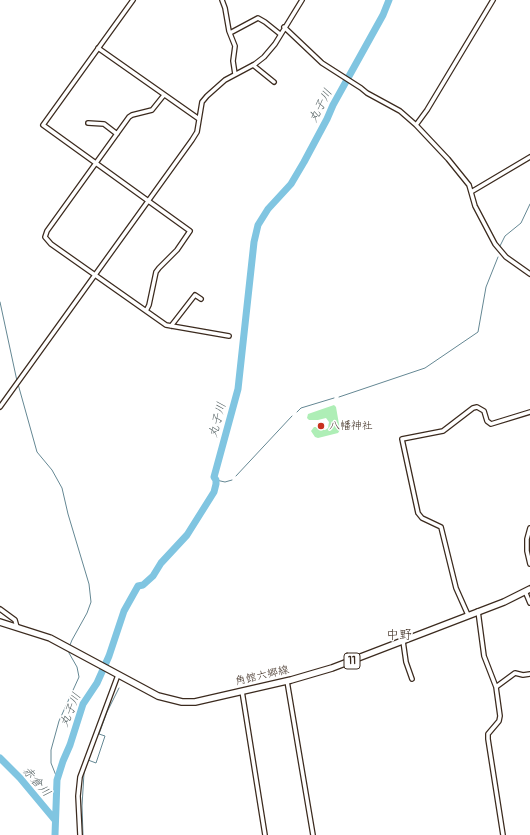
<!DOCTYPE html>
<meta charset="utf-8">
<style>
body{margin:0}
canvas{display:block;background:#fff}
</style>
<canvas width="530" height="835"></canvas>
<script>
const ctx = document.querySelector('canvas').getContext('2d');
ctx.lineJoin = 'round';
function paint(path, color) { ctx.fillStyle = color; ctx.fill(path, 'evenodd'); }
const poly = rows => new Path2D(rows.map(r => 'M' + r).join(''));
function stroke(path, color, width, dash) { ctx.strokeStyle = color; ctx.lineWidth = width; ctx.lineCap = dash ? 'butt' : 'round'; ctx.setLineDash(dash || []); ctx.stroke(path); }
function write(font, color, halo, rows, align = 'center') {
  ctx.font = font + ' Pangolin,"Klee One",sans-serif'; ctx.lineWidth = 3; ctx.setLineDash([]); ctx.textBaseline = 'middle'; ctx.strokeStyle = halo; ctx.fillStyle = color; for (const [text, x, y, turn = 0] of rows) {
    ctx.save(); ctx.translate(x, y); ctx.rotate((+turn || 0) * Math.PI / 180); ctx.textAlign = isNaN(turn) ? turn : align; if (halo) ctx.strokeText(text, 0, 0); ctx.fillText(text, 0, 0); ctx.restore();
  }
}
paint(poly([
 [334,405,336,407,340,430,338,433,318,438,315,437,311,431,314,427,316,427,319,430,325,430,328,428,329,422,326,418,318,420,309,420,307,418,308,414]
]), '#aeeeb6');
stroke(poly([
 [500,246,505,236,521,223,530,204],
 [0,302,17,381],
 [18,384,37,452,52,470,62,488,68,514,89,584,91,602,87,613,72,640,70,645],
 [339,397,425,368,478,332,486,287,498,257],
 [297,412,301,408,334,398],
 [236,476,292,416],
 [216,480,225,482,232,480],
 [57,778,51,763,51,750,59,721,79,677,77,667,69,653,69,650],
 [83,835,82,806,84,773,88,760,96,763,105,736,99,734,107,712,119,688]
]), '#648793', 1);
stroke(poly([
 [0,758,20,778,55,820],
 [55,835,57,780,63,761,70,745,83,704,97,683,109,656,124,611,138,586,143,585,153,576,161,563,187,535,214,492,216,484,216,480,214,477,238,389,254,242,258,225,268,209,291,184,304,162,327,119,333,105,383,15,389,0]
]), '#80c5e1', 7);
const minor = poly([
 [133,0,43,125,190,231,177,250,159,268,156,272,149,305,146,311],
 [222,0,225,8,229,31,235,46,233,61,235,74],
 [284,27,322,63,361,88,367,93,400,111,416,125,448,159,469,185,475,206,495,244,506,257,530,274],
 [230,33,258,18,265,22,280,34],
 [98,48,199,119],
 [253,65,274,82],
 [164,95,152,110,132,115,129,117,47,231,45,237,51,244,166,325,229,336],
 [88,123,104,124,117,134],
 [416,125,427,110,493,0],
 [471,192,530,157],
 [171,326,195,295,201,299],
 [0,407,192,140,197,132,202,102,207,96,225,80,255,64,264,57,275,44,302,0],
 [530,528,527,539,527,551,530,564],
 [525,591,530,603],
 [0,609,15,620,17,627],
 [478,611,484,656,496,687,500,716,499,721,488,734,488,739,503,835],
 [468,615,456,588,441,527,422,518,418,513,402,439,443,431,473,408,477,407,484,411,487,421,491,424,530,412],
 [403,641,406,662,412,679],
 [287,681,313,835],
 [496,687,515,673,523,675,530,674],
 [242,691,265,835],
 [80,835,78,796,80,777,118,675]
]);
const primary = poly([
 [0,622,50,638,158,696,182,702,195,702,291,680,332,668,504,602,530,589]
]);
stroke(minor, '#3b2a1e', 6);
stroke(primary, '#3b2a1e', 8);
stroke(minor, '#fff', 3.5);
stroke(primary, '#fff', 5.5);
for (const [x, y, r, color] of [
 [321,426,4,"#c8321e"]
]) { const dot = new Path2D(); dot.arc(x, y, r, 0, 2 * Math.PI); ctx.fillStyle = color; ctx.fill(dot); stroke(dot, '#fff', 1.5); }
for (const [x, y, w] of [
 [352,661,16]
]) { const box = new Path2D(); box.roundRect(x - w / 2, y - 8, w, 16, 3); ctx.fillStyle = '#fff'; ctx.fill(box); stroke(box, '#3b2a1e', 1); }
write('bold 10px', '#3b2a1e', null, [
 ["11",352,661]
]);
write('11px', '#3b2a1e', '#fff', [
 ["八幡神社",329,426]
], 'left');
write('11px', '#3b2a1e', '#fff', [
 ["角館六郷線",262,676,-13]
]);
write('italic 12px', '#536062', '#fff', [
 ["丸子川",321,106,-62],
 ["丸子川",218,420,-75],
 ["丸子川",71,710,-67],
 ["赤倉川",36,782,49]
]);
write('13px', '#3b2a1e', '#fff', [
 ["中野",399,636]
]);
</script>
